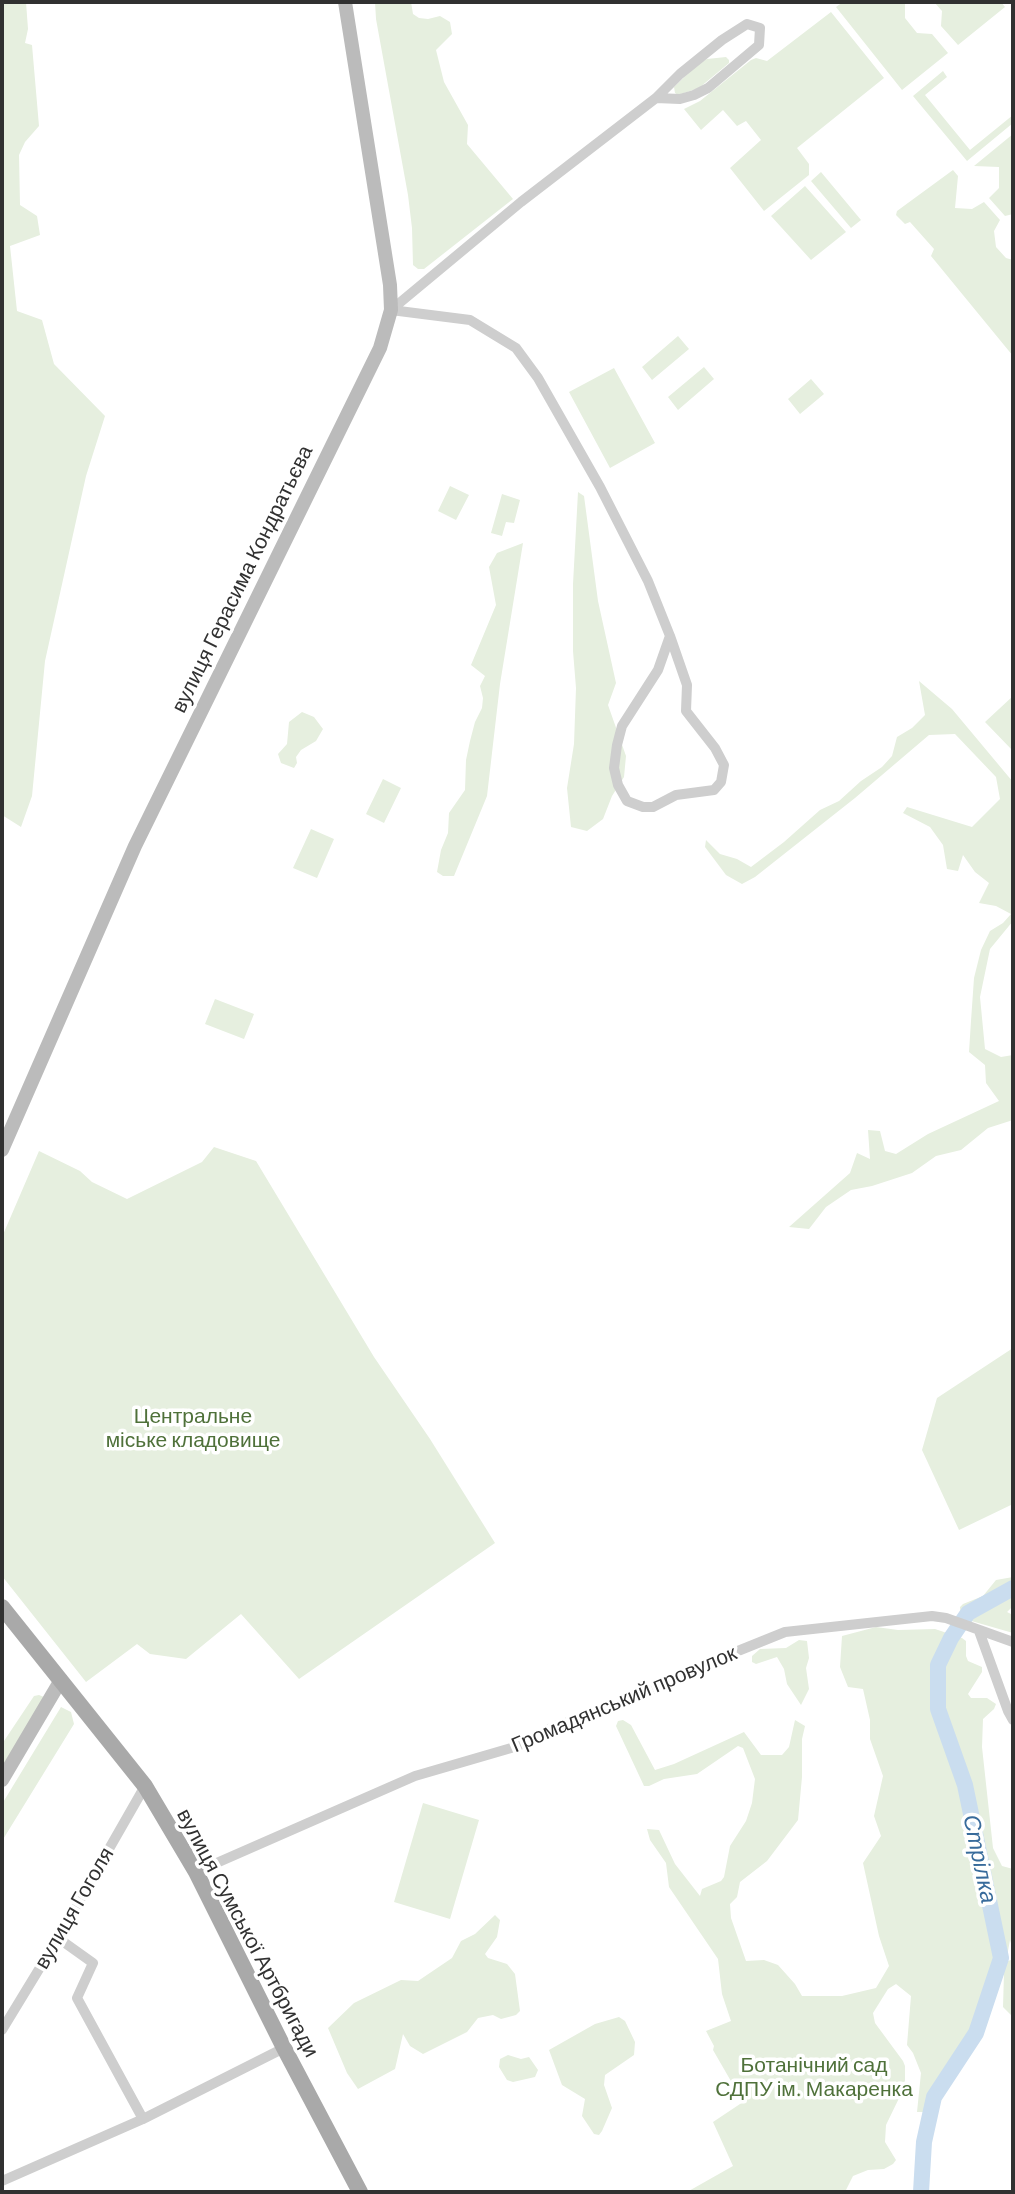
<!DOCTYPE html>
<meta charset="utf-8">
<style>
body{margin:0}
#map{position:relative;width:1015px;height:2194px;overflow:hidden;background:#fff;font-family:Barlow,sans-serif}
canvas{display:block}
.frame{position:absolute;inset:0;border:4px solid #313131;pointer-events:none}
</style>
<div id="map">
<canvas width="1015" height="2194"></canvas>
<div class="frame"></div>
</div>
<script>
const ctx = document.querySelector('canvas').getContext('2d');
ctx.lineJoin = 'round';
function paint(path, color) { ctx.fillStyle = color; ctx.fill(path, 'evenodd'); }
const poly = rows => new Path2D(rows.map(r => 'M' + r).join(''));
function stroke(path, color, width, dash) { ctx.strokeStyle = color; ctx.lineWidth = width; ctx.lineCap = dash ? 'butt' : 'round'; ctx.setLineDash(dash || []); ctx.stroke(path); }
function write(font, color, halo, rows, align = 'center') {
  ctx.font = font + ' Barlow,sans-serif'; ctx.lineWidth = 7; ctx.setLineDash([]); ctx.textBaseline = 'middle'; ctx.strokeStyle = halo; ctx.fillStyle = color; for (const [text, x, y, turn = 0] of rows) {
    ctx.save(); ctx.translate(x, y); ctx.rotate((+turn || 0) * Math.PI / 180); ctx.textAlign = isNaN(turn) ? turn : align; if (halo) ctx.strokeText(text, 0, 0); ctx.fillText(text, 0, 0); ctx.restore();
  }
}
paint(poly([
 [2,2,26,2,28,29,25,43,32,45,39,126,25,142,19,155,20,205,37,216,40,235,10,246,17,311,42,320,54,364,105,416,86,476,45,661,32,796,21,827,2,815],
 [375,2,411,2,413,14,419,18,428,19,440,16,450,22,452,34,436,50,444,82,468,125,467,144,513,199,424,269,418,269,413,265,412,228,408,195,376,19],
 [843,2,905,2,905,18,917,33,932,34,948,53,902,90,836,7],
 [934,2,1001,2,1005,7,958,45,941,26,942,11],
 [831,12,884,78,797,148,809,164,809,175,764,211,730,168,761,140,746,121,737,126,723,110,701,130,684,109,700,101,751,60,756,58,767,61],
 [726,57,729,60,729,63,699,88,678,95,675,93,674,87,698,64,707,59],
 [943,71,947,77,925,95,970,150,1013,115,1013,123,967,161,913,96],
 [1013,134,1013,214,1005,216,989,198,999,188,999,167,974,166],
 [953,170,958,176,955,208,972,209,984,202,1000,220,994,231,996,247,1006,258,1013,260,1013,356,931,256,934,249,910,222,905,224,896,215,897,211],
 [821,172,861,220,851,228,811,181],
 [805,186,846,232,811,260,771,216],
 [678,336,689,349,652,380,642,367],
 [704,367,714,379,678,410,668,397],
 [614,368,655,443,610,468,569,392],
 [811,379,824,394,800,414,788,399],
 [450,486,469,495,456,520,438,511],
 [578,492,584,496,598,601,616,683,608,705,626,756,624,777,612,796,603,819,587,831,571,827,567,788,574,744,576,688,573,651,573,584],
 [502,494,520,500,514,523,506,522,502,536,491,533],
 [523,543,500,684,487,796,454,876,443,876,437,872,441,850,448,833,449,813,465,790,466,760,470,741,475,722,482,708,483,698,480,686,485,676,471,665,496,605,489,567,497,553],
 [919,681,952,709,1013,782,1013,921,990,949,980,997,985,1049,1001,1057,1013,1055,1013,1070,1011,1071,1013,1078,1013,1120,988,1128,961,1150,936,1156,912,1173,872,1186,851,1190,826,1207,809,1229,789,1227,850,1173,857,1153,870,1159,868,1130,880,1131,885,1151,896,1154,928,1134,999,1101,986,1083,985,1065,969,1052,971,1021,974,978,981,950,990,931,1003,923,1011,914,996,906,979,903,989,883,975,872,963,855,958,871,947,869,943,845,930,827,903,813,907,807,972,827,1000,799,996,777,955,734,929,735,855,798,755,877,742,884,726,875,705,847,706,840,720,854,737,859,751,867,784,842,820,810,839,801,861,781,882,767,892,756,897,737,912,728,925,715],
 [1013,696,1013,751,985,722],
 [302,712,314,717,323,729,316,741,301,750,296,757,297,763,294,768,281,763,278,754,287,744,289,722],
 [383,779,401,788,384,823,366,814],
 [311,829,334,839,317,878,293,868],
 [215,999,254,1014,244,1039,205,1024],
 [214,1147,256,1161,374,1357,430,1439,495,1543,299,1679,241,1614,186,1659,150,1654,137,1644,86,1682,2,1576,2,1237,39,1151,80,1171,92,1182,127,1199,202,1162],
 [1013,1348,1013,1504,959,1530,922,1450,937,1398],
 [1013,1577,1013,1606,1007,1612,1013,1615,1013,1633,961,1618,960,1607,963,1604,983,1596,996,1580],
 [876,1627,898,1630,935,1629,962,1638,966,1641,966,1656,968,1661,982,1667,982,1672,968,1694,971,1698,987,1698,996,1704,994,1709,983,1719,982,1747,993,1848,1002,1866,1013,1869,1013,1950,1010,1940,1006,1962,1013,1959,1013,2017,1003,2007,1004,1973,965,2058,954,2069,928,2112,917,2112,921,2073,913,2053,907,2045,911,1996,896,1984,888,1989,873,2013,875,2023,903,2061,905,2066,905,2081,902,2092,886,2125,885,2142,896,2160,893,2164,884,2169,868,2170,853,2176,845,2192,687,2192,733,2166,713,2122,743,2102,713,2050,714,2046,706,2031,731,2021,722,1994,718,1959,669,1887,666,1863,650,1840,647,1829,659,1830,675,1864,700,1896,702,1889,721,1881,724,1877,730,1846,746,1821,752,1803,755,1779,743,1748,738,1746,697,1774,664,1779,649,1786,644,1786,616,1726,618,1721,623,1720,631,1725,655,1770,674,1764,744,1732,761,1755,782,1755,789,1747,795,1720,805,1726,802,1739,802,1777,798,1820,767,1861,740,1882,737,1897,730,1904,731,1918,746,1961,764,1960,778,1965,795,1984,802,1996,842,1996,876,1988,889,1966,879,1936,863,1863,881,1836,874,1816,883,1776,870,1739,870,1720,863,1689,848,1687,840,1667,842,1636],
 [799,1640,807,1641,809,1658,806,1668,809,1689,801,1705,787,1684,784,1669,777,1657,756,1664,752,1662,752,1656,760,1649,786,1648],
 [39,1695,44,1697,2,1774,2,1744,34,1696],
 [61,1707,71,1712,74,1724,2,1841,2,1804],
 [423,1803,479,1820,450,1919,394,1902],
 [495,1915,500,1920,497,1937,485,1954,488,1958,507,1964,515,1974,520,2011,516,2015,501,2019,493,2015,478,2018,467,2032,423,2054,410,2046,403,2034,395,2069,358,2089,347,2073,328,2028,354,2003,401,1980,418,1981,452,1958,461,1941,475,1934],
 [619,2017,625,2021,635,2042,634,2055,605,2075,604,2085,612,2108,602,2131,599,2135,594,2134,582,2116,585,2099,562,2085,549,2050,595,2024],
 [508,2055,521,2059,529,2057,538,2070,535,2077,513,2082,507,2080,499,2067,500,2059]
]), '#e6efdf');
stroke(poly([
 [921,2192,924,2142,934,2097,976,2033,1001,1958,965,1785,938,1709,938,1665,951,1638,968,1613,1013,1588]
]), '#caddef', 16);
stroke(poly([
 [391,310,470,320,516,348,538,378,600,487,648,581,670,636,687,685,686,711,715,748,724,765,721,782,714,790,676,795,653,807,643,807,627,801,618,785,614,768,617,745,622,726,658,670,670,636],
 [391,310,521,202,656,98,680,74,722,40,747,24,760,28,759,45,708,88,694,95,680,99,656,98],
 [979,1631,1008,1711,1013,1720],
 [196,1872,415,1776,518,1746,555,1726,606,1711,723,1657,785,1632,932,1616,946,1618,1013,1642],
 [58,1938,93,1963,77,1998,143,2119],
 [2,2030,58,1938,145,1786],
 [2,2181,143,2119,284,2048]
]), '#cecece', 10);
stroke(poly([
 [2,1150,135,846,380,348,391,310,390,285,345,2],
 [2,1780,61,1680]
]), '#bbb', 14);
stroke(poly([
 [2,1607,145,1786,196,1872,284,2048,360,2192]
]), '#a9a9a9', 16);
write('21px', '#313131', '#fff', [
 ["вулиця Герасима Кондратьєва",242,579,-64],
 ["Громадянський провулок",624,1699,-23],
 ["вулиця Гоголя",74,1908,-60],
 ["вулиця Сумської Артбригади",248,1933,62]
]);
write('21px', '#4f713a', '#fff', [
 ["Центральне",193,1416],
 ["міське кладовище",193,1440],
 ["Ботанічний сад",814,2065],
 ["СДПУ ім. Макаренка",814,2089]
]);
write('italic 23px', '#386b9b', '#fff', [
 ["Стрілка",980,1859,78]
]);
</script>
